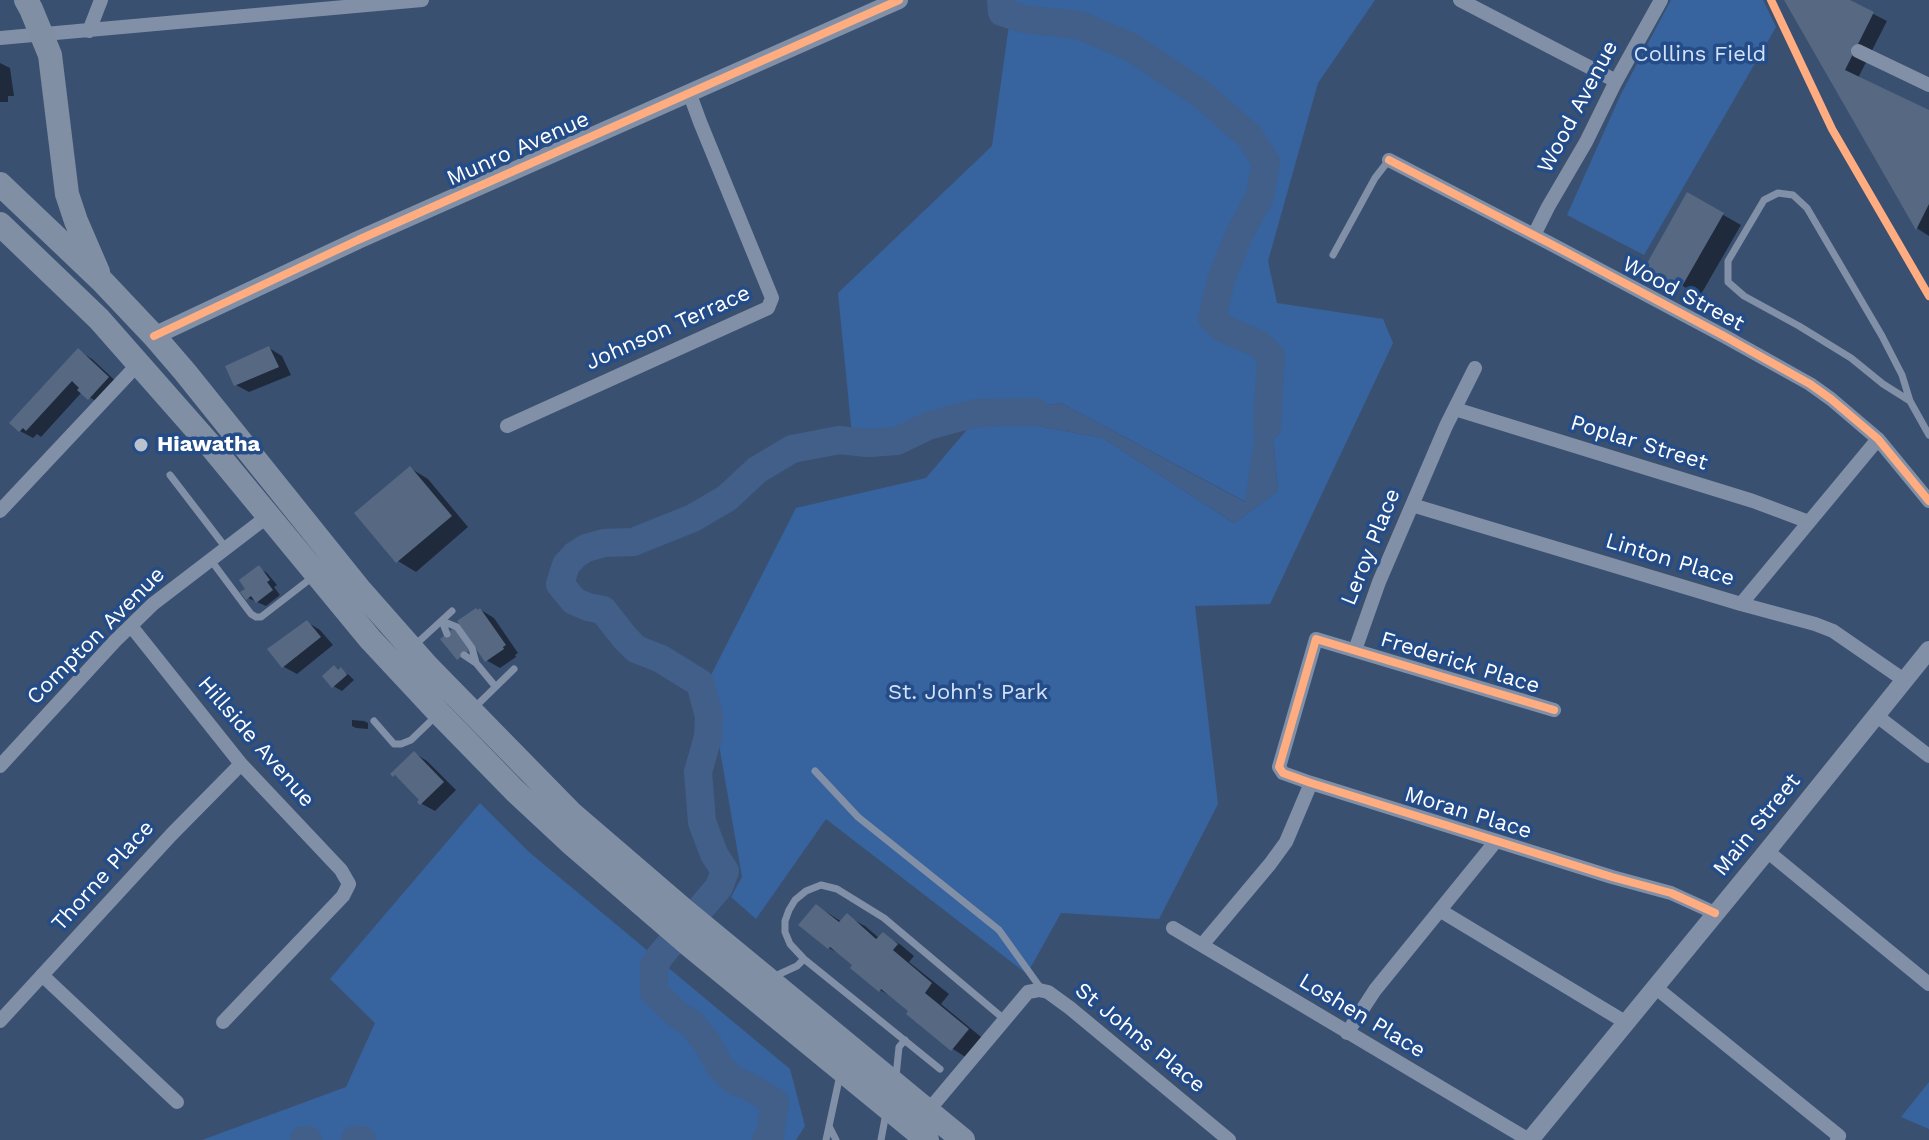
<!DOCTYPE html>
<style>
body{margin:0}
canvas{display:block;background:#3a5071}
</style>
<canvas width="1929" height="1140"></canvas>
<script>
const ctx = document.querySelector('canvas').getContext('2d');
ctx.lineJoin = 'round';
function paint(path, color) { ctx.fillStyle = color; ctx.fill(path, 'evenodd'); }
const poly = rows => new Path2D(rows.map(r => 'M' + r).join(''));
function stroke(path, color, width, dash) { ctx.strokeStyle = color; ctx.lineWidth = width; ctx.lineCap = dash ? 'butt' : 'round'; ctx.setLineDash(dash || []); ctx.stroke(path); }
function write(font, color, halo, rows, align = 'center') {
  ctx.font = font + ' "Work Sans",sans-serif'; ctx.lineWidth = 7; ctx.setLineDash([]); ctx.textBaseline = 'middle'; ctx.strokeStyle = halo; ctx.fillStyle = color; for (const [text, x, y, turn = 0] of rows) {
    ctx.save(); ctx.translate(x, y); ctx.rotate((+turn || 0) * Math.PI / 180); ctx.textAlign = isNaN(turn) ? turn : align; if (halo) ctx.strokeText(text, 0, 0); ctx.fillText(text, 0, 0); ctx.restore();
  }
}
paint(poly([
 [1012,0,1375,0,1318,83,1268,261,1277,303,1383,319,1393,343,1270,604,1195,606,1218,804,1159,919,1061,913,1027,974,826,819,756,919,731,897,742,877,708,681,796,508,926,478,971,425,1016,422,1103,438,1234,523,1278,491,1266,366,1246,502,1061,403,852,435,838,293,992,146,1009,25,1004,3],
 [1671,0,1763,0,1776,27,1644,255,1567,215,1621,94],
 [480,803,529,852,790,1069,805,1126,796,1140,202,1140,346,1087,375,1023,330,979],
 [1929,1082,1929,1129,1901,1117]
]), '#37639e');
paint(poly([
 [1266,362,1278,491,1234,523,1103,438,1016,422,950,427,886,454,867,457,850,455,846,443,852,435,1061,403,1245,502]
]), '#415f89');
paint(poly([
 [1786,0,1846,0,1887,21,1858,78,1929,113,1929,236,1918,229],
 [0,63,10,68,14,96,8,96,8,102,0,102],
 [1688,195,1741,225,1700,296,1648,266],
 [269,348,282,356,291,375,249,392,236,385],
 [79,351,92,359,121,386,103,406,82,392,41,437,37,434,33,438,20,431],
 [410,468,428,479,468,527,416,572,398,561],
 [259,568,267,573,277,585,274,587,280,595,266,606,248,598,248,589],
 [481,610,494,618,518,653,515,655,516,657,500,668,486,660],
 [307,622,320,630,333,645,297,674,284,667,270,650],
 [334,668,349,675,354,680,342,691,333,686],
 [352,720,364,721,368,723,368,729,356,728,352,726],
 [414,753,427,761,456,790,435,811,422,804,420,802,422,800,402,780,393,774],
 [817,906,842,922,847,916,865,926,879,938,883,934,901,945,914,956,909,962,949,994,941,1004,986,1041,970,1060,953,1049,909,1013,911,1010,899,1001,880,990,847,958,829,948]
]), '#0007');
stroke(poly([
 [1001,0,1002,12,1023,19,1079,25,1131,47,1200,93,1250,137,1266,162,1260,196,1239,235,1222,277,1212,318,1222,328,1259,344,1271,356,1267,427],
 [304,1140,308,1140],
 [355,1140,362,1140],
 [766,1140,770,1136,775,1102,748,1086,733,1080,719,1065,708,1044,692,1024,678,1015,654,992,654,966,660,956,719,887,725,871,714,854,702,822,698,772,708,737,709,716,700,683,661,659,636,649,625,638,603,610,588,607,574,601,560,584,566,565,575,555,586,548,604,543,633,542,693,518,727,498,757,470,792,449,839,440,869,443,897,441,928,426,976,413,1036,412]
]), '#415f89', 28);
paint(poly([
 [1784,0,1850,0,1874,12,1845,70,1929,110,1929,204,1916,230],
 [1687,192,1724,213,1681,288,1645,267],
 [269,346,279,367,234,386,225,366],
 [78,348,109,377,88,400,77,390,79,388,72,381,26,431,23,428,19,432,9,423],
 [410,466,452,516,396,563,354,513],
 [259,565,270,580,267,582,273,590,256,603,251,596,246,600,240,592,245,589,239,580],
 [476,608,478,610,480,608,506,645,503,647,504,649,485,662,457,621],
 [307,620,321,637,282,668,267,649],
 [454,628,471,649,457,660,440,639],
 [334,665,338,670,341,667,347,675,332,688,322,676],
 [414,751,444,782,420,805,417,802,419,800,395,775,393,777,390,774],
 [816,904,839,922,847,913,876,939,883,932,898,944,893,950,932,983,925,993,969,1029,951,1051,906,1014,908,1011,881,989,879,992,850,968,852,965,830,947,828,949,798,925]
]), '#566882');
stroke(poly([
 [1333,255,1375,178,1389,160],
 [1910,401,1883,384,1851,358,1799,326,1744,296,1728,282,1728,261,1764,200,1778,193,1793,195,1807,208,1882,336,1902,375,1910,401,1929,435],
 [170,475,226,548],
 [210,559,251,614,256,617,261,617,314,576],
 [442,621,457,627,472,648,476,663],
 [442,621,447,634],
 [415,645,452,611],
 [464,655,476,663,495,686],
 [475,707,514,669],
 [374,721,394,744,401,744,411,740,437,715],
 [815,771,858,817,999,930,1042,990],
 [773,977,797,966,804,959],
 [940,1069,804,959,790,944,785,932,785,921,789,910,795,900,806,891,821,885,837,889,884,918,1004,1019],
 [896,1076,899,1047,905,1040],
 [829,1126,836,1140],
 [826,1140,840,1075],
 [881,1140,886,1113]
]), '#8190a6', 7);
stroke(poly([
 [1460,0,1616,81],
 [89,31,101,0],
 [0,38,422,0],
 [1858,51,1929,85],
 [1389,160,1551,244,1724,336,1810,384,1831,399,1878,439,1929,501],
 [1534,235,1548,207,1586,142,1616,81,1661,0],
 [1455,409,1753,501,1809,522],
 [507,426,768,308,772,298,700,122,689,92],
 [1412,505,1741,604,1815,624,1833,631,1904,680],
 [0,511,139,363],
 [1741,604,1878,439],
 [131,626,241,764,341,870,349,884,343,896,223,1022],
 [1355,650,1379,582,1446,426,1475,368],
 [1554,710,1316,639,1279,767,1283,773,1311,783,1612,877,1671,893,1715,913],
 [1877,716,1929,756],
 [0,766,115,641,153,604,268,516],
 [1767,851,1929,984],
 [1441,911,1625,1022],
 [1173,928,1529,1140],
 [1202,945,1270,864,1286,842,1311,783],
 [42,975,177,1102],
 [1655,987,1839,1136,1837,1140],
 [0,1021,171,835,241,764],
 [1347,1033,1375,990,1496,841],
 [928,1111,1028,992,1039,990,1048,992,1070,1008,1229,1140]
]), '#8190a6', 14);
stroke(poly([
 [154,336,358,240,899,0],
 [1530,1140,1767,851,1929,650]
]), '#8190a6', 18);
stroke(poly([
 [26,0,31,9,50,55,67,194,76,221,98,272],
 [0,184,102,281,154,336,185,372,360,590,427,666,570,812,684,910,963,1140],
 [0,224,99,319,210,445,370,639,439,713,515,791,573,845,688,944,927,1140]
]), '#808fa4', 24);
stroke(poly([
 [1771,0,1832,129,1929,296],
 [1389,160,1551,244,1724,336,1810,384,1831,399,1878,439,1929,501],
 [154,336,358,240,899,0],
 [1554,710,1316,639,1279,767,1283,773,1311,783,1612,877,1671,893,1715,913]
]), '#ffac80', 8);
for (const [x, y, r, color] of [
 [141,445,8,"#bac2cd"]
]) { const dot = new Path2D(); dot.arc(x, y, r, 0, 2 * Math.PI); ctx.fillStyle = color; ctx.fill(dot); stroke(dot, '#234c88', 3); }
write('22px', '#d3e2f7', '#234c88', [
 ["Collins Field",1700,55],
 ["St. John's Park",968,693]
]);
write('22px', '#fff', '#234c88', [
 ["Wood Avenue",1578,107,-62],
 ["Munro Avenue",518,149,-24],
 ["Wood Street",1683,294,28],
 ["Johnson Terrace",668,328,-24],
 ["Poplar Street",1639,443,17],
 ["Leroy Place",1371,547,-68],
 ["Linton Place",1670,560,17],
 ["Compton Avenue",96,636,-45],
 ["Frederick Place",1460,663,17],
 ["Hillside Avenue",256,742,49],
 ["Moran Place",1468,813,17],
 ["Main Street",1757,825,-51],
 ["Thorne Place",103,876,-48],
 ["Loshen Place",1362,1016,31],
 ["St Johns Place",1140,1038,39]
]);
write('bold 22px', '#fff', '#234c88', [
 ["Hiawatha",157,445]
], 'left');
</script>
